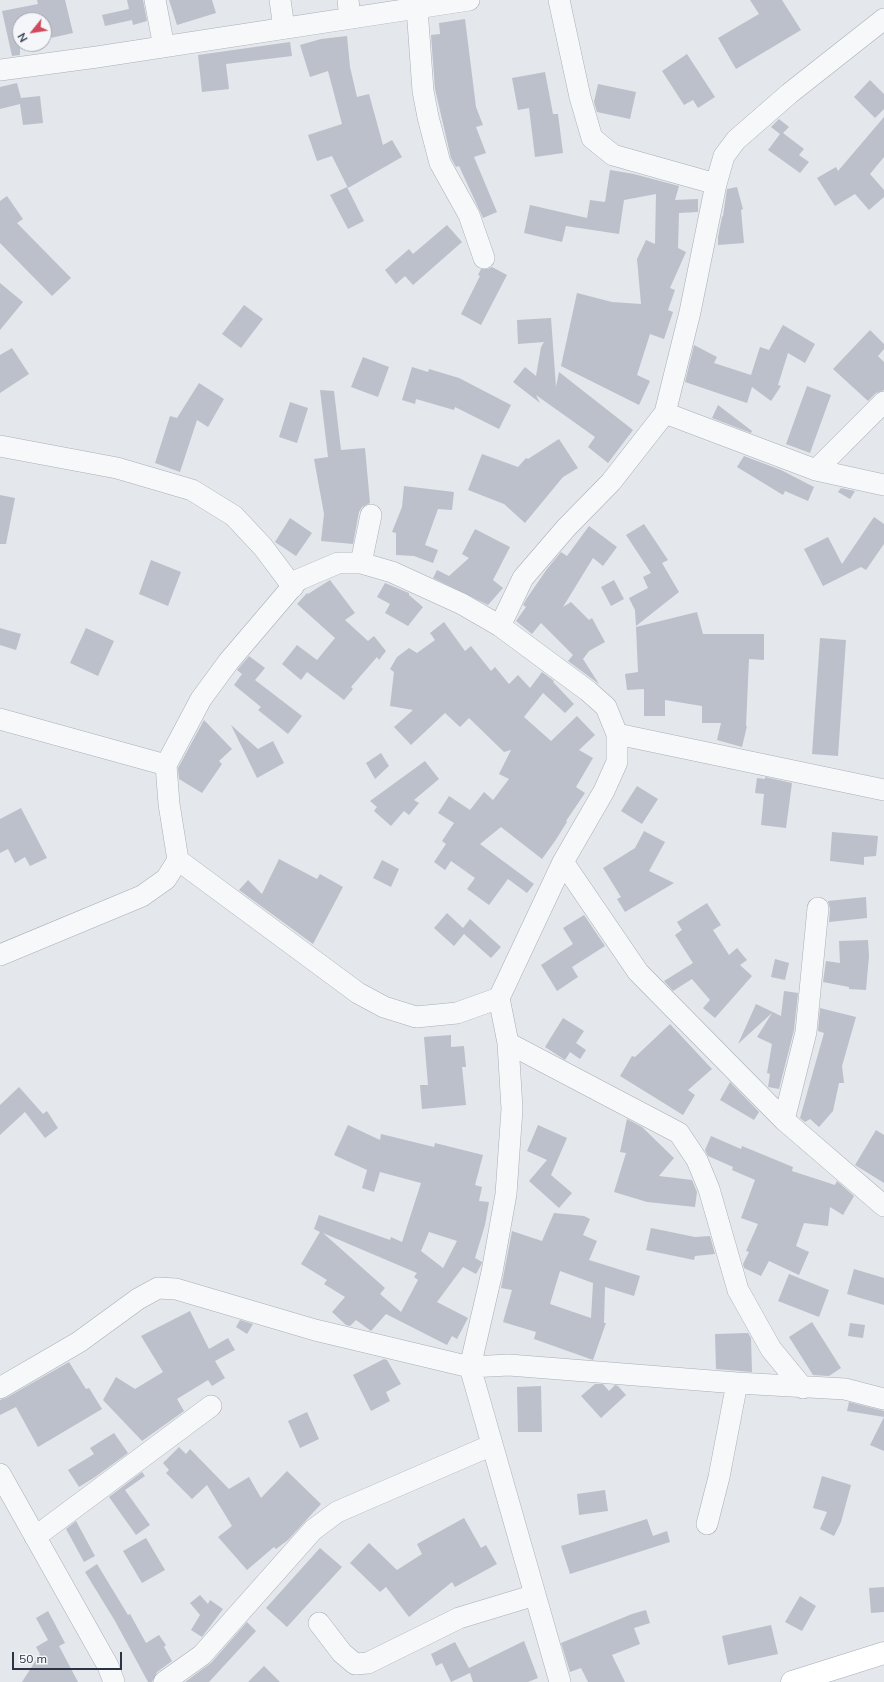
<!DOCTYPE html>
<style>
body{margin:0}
#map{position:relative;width:884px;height:1682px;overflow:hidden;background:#e4e7ec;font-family:Mulish,sans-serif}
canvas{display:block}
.north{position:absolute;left:12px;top:12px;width:40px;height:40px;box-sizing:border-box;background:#f4f6f9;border:1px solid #a4a8b1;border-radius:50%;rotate:240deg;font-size:11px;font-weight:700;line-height:16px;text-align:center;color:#2b3445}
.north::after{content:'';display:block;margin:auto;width:14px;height:18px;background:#d1495b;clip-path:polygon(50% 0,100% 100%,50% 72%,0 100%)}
.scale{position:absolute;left:12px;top:1652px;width:110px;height:18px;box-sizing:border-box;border:2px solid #2b3445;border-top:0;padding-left:5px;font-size:12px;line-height:14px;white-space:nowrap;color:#2b3445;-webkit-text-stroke:3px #f4f6f9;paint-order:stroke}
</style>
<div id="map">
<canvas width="884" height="1682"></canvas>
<div class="north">N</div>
<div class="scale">50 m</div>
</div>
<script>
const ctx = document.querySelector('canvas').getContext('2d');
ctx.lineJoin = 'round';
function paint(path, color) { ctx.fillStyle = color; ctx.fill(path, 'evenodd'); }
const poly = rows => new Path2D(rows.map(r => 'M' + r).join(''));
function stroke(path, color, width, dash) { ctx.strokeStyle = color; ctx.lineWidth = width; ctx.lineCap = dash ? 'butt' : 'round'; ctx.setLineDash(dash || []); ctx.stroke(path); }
paint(poly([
 [37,0,65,0,73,33,46,39,44,20,20,20,20,55,12,56,2,11,38,4],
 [127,0,143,0,147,21,133,25,132,20,105,26,102,15,129,9],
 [169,0,212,0,216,13,177,25],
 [750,0,782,0,801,30,736,69,718,38,759,14],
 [465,19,476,107,483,125,476,127,486,153,474,157,497,212,483,218,459,166,456,167,451,158,435,89,431,35,440,34,439,23],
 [347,36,350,67,357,97,369,94,383,145,392,140,402,157,348,188,332,156,317,161,308,135,342,124,328,71,310,77,300,45,321,39],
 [290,42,292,56,226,64,229,89,202,92,198,55],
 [687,54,715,97,698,108,693,100,684,105,662,71],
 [545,72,553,114,558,114,563,153,535,157,529,108,518,110,512,78],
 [870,80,884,94,884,109,875,118,854,97],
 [17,83,21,98,40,96,43,123,23,125,20,104,0,109,0,87],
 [598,84,636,92,630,119,597,112,594,102],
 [884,117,884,157,870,174,884,190,884,197,869,210,855,194,835,206,817,178,836,167,838,171],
 [779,119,789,127,783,133,804,149,799,155,809,162,800,173,768,150,780,134,771,127],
 [610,170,634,174,679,186,675,200,698,199,698,212,679,213,678,248,686,252,670,288,675,290,668,310,673,312,664,339,650,334,637,375,650,381,639,405,561,366,577,293,612,302,641,304,637,259,646,240,655,244,656,194,624,200,619,234,566,226,562,242,524,233,530,205,587,218,590,200,605,202],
 [347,187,364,221,348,229,330,195],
 [737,187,743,209,741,210,744,243,718,245,718,237,722,217,723,216,727,189],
 [7,196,23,219,17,223,71,278,52,296,0,243,0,201],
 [447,225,462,242,413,285,405,276,396,284,385,270,409,249,413,254],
 [492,267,507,275,481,325,461,314,480,276,478,275,481,269,488,269],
 [0,283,23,302,0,330],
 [244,305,263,319,241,348,222,334],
 [551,318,556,387,559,372,633,430,608,463,588,447,595,437,536,395,540,403,513,382,525,367,536,376,541,347,544,342,518,344,517,320],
 [783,325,815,344,805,363,788,353,778,385,781,386,771,401,752,387,747,403,685,382,694,345,717,357,714,363,751,375,760,347,769,350],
 [870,330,884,344,884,349,878,356,884,362,884,390,876,393,868,401,833,369],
 [12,348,29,374,0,393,0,355],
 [363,357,389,367,378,397,351,387],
 [412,367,428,372,429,369,459,378,511,405,499,429,455,407,454,410,416,399,415,404,402,400],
 [199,383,224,399,208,427,197,420,180,472,155,463,170,416,177,418],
 [807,386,831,395,810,453,786,444],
 [320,390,334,391,341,450,365,448,370,503,362,507,359,512,353,544,321,541,324,514,314,459,328,457],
 [290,402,308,408,297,443,279,437],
 [718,405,752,431,751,433,712,418],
 [559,439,578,468,563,477,525,523,504,504,468,490,482,454,518,467,526,458,528,459],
 [744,456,781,470,814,487,808,501,785,491,783,495,737,467],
 [404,486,454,492,452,510,438,509,425,545,438,550,433,563,414,556,396,555,396,533,392,532,402,507],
 [841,488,855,491,850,499,838,492],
 [0,495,15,498,6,544,0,544],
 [874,517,884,524,884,544,866,570,861,567,823,586,804,549,828,537,842,564],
 [290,518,312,533,296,556,275,542],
 [644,524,668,560,662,563,679,592,636,626,635,610,629,598,648,588,643,577,651,573,626,535],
 [589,526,617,547,603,566,593,558,563,607,571,602,589,620,592,618,605,642,589,651,583,659,599,684,568,661,573,655,541,623,532,634,516,621,526,607,523,605,527,598,547,569,561,552,567,556],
 [475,529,510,547,493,580,503,588,488,605,433,578,437,570,449,576,469,558,462,554],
 [151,560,181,572,168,606,139,594],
 [330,580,355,613,345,620,368,641,374,636,386,651,379,660,377,657,351,687,353,689,344,700,307,672,301,680,282,664,297,645,317,660,335,638,297,604,307,593,308,594],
 [614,580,624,599,611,606,601,587],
 [385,583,409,593,409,595,423,607,408,626,385,613,390,604,377,597],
 [697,612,703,634,764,634,764,660,749,659,746,726,747,726,742,747,717,740,721,723,702,723,702,706,665,700,665,716,644,716,644,689,627,690,625,674,638,672,636,627],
 [444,622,465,651,471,646,491,671,495,667,509,684,518,675,530,688,542,672,554,681,553,682,574,704,565,713,543,693,524,717,551,741,577,716,595,735,579,750,593,758,576,787,585,793,566,821,567,822,555,841,542,859,501,827,480,844,534,884,527,893,508,879,489,905,467,889,475,878,451,861,445,870,434,862,446,844,442,841,454,823,438,813,449,796,470,810,484,792,493,800,509,779,499,774,511,750,504,752,469,718,460,727,445,713,411,745,394,727,413,710,390,706,394,672,390,669,397,657,409,648,417,653,435,640,430,633],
 [0,628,21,634,16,650,0,645],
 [86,628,114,641,98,676,70,663],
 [820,638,846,640,838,756,812,754],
 [249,656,265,668,255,680,302,716,288,734,258,710,261,707,234,685,242,674,237,670],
 [204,720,232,749,219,761,222,764,202,793,179,779,178,768],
 [231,725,258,749,273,741,284,763,257,778],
 [381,753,389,766,375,779,366,763],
 [425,761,439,779,414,800,419,803,409,815,404,811,391,826,374,811,377,807,370,801],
 [765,777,792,783,786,828,761,825,764,794,755,793,757,778,765,779],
 [637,786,658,799,642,824,621,811],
 [21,808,47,858,30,866,25,857,15,863,8,849,0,853,0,819],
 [644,831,665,842,649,871,674,883,625,912,617,899,621,897,603,868,635,848],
 [832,832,878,836,876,856,864,857,864,865,830,861],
 [279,859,317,879,320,874,343,887,313,944,239,890,248,880,262,894],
 [382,860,399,869,391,887,373,878],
 [866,897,867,918,829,922,830,909,828,901],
 [707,903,721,925,713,930,729,955,737,948,747,960,740,965,752,976,715,1018,703,1008,710,1000,692,979,673,991,664,981,693,963,675,935,682,930,677,922],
 [447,913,463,928,470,919,501,947,491,958,464,934,454,946,434,928],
 [584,915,605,946,572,967,578,977,557,991,541,965,573,944,563,928],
 [868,940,869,956,866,990,849,989,849,987,823,982,826,961,840,963,839,941],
 [775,959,789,963,785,980,771,977],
 [784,991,798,993,794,1030,779,1089,768,1087,770,1074,767,1073,772,1044,757,1037,772,1013,738,1044,756,1004,781,1016],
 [820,1008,856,1017,842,1066,844,1083,839,1083,833,1111,819,1127,810,1119,805,1122,800,1118,824,1033,818,1031],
 [563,1018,584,1031,576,1043,586,1050,580,1059,570,1052,565,1060,545,1047],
 [670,1024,712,1069,688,1090,695,1095,683,1115,620,1076,632,1056,635,1057],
 [451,1035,451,1047,464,1046,466,1067,462,1067,466,1105,422,1109,420,1085,428,1085,424,1037],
 [730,1082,759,1112,754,1120,720,1100],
 [19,1087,43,1114,47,1111,58,1128,45,1138,25,1112,0,1135,0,1105],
 [627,1119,642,1127,674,1158,659,1176,692,1180,697,1192,695,1207,647,1202,614,1192,626,1153,620,1152],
 [348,1125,380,1140,381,1134,434,1147,435,1143,483,1155,475,1185,482,1187,479,1201,489,1202,485,1225,475,1258,482,1262,481,1265,476,1274,463,1267,437,1302,468,1318,457,1339,452,1336,447,1345,386,1314,371,1331,356,1320,350,1326,346,1325,332,1312,345,1297,324,1284,327,1280,301,1264,320,1232,314,1229,319,1215,390,1240,391,1237,402,1242,421,1183,380,1172,374,1192,362,1188,367,1170,334,1155],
 [429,1232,457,1241,443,1268,421,1251],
 [323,1233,417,1273,414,1277,418,1280,401,1312,380,1294,385,1288],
 [538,1125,567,1138,551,1175,572,1193,559,1208,529,1181,547,1160,527,1151],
 [876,1130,884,1135,884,1183,855,1165],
 [711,1136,741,1149,742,1146,793,1167,792,1171,835,1185,837,1181,854,1196,843,1215,830,1207,828,1226,804,1223,796,1246,809,1252,799,1275,769,1261,761,1276,744,1268,743,1264,749,1252,746,1251,758,1224,741,1218,755,1180,732,1170,733,1167,708,1156,705,1150],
 [554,1213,584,1216,590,1219,583,1235,597,1241,589,1260,640,1276,634,1296,605,1287,604,1323,606,1323,593,1360,534,1339,536,1332,503,1322,512,1290,501,1288,512,1231,542,1241],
 [560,1271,593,1283,591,1318,550,1304],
 [651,1228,695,1237,710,1236,715,1254,695,1256,694,1260,646,1250],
 [854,1269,884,1278,884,1305,847,1294],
 [789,1274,829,1290,819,1317,778,1301],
 [190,1311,209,1349,228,1338,235,1350,215,1361,225,1378,212,1386,208,1380,177,1399,184,1411,142,1441,103,1400,116,1377,135,1389,163,1372,141,1336],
 [240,1320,253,1324,247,1334,236,1327],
 [812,1322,841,1368,829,1376,813,1375,789,1337],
 [850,1323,865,1325,863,1338,848,1336],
 [748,1333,751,1338,752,1372,716,1369,715,1334],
 [384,1359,387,1360,401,1384,386,1392,390,1401,371,1411,353,1375],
 [69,1362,86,1389,89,1388,102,1409,38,1447,16,1407,0,1415,0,1400,6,1398],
 [595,1384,603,1384,609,1391,615,1385,618,1386,626,1395,601,1418,581,1396],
 [541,1386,542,1432,518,1432,517,1387],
 [849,1402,884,1411,884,1451,870,1445,884,1417,847,1411],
 [307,1412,319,1439,300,1448,288,1421],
 [114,1433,128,1453,95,1477,79,1487,68,1470,94,1454,90,1448],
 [179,1447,186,1454,190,1449,229,1489,249,1477,261,1498,287,1471,321,1504,288,1540,276,1549,274,1547,247,1570,218,1537,232,1526,207,1485,192,1499,166,1473,169,1470,163,1463],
 [142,1472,145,1476,125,1490,150,1525,136,1535,109,1497],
 [822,1476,851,1485,841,1522,834,1536,820,1529,827,1512,813,1508],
 [605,1490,608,1511,579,1515,577,1494],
 [464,1518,481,1548,486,1545,497,1564,455,1587,452,1582,409,1617,386,1587,380,1592,350,1563,369,1543,397,1570,422,1554,417,1544],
 [647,1519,653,1536,667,1531,670,1542,570,1574,561,1546],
 [76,1521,95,1556,84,1562,66,1529],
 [146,1538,165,1570,142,1583,123,1551],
 [320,1548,342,1567,287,1627,266,1608],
 [97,1564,128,1615,130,1614,146,1643,159,1635,166,1645,164,1647,172,1661,157,1672,152,1682,148,1682,115,1621,85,1572],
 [884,1587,884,1612,871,1613,869,1588],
 [200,1595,208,1604,210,1600,223,1609,202,1637,191,1630,200,1615,190,1603],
 [800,1596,816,1606,802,1631,785,1622],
 [646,1610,650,1623,634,1628,640,1644,612,1655,625,1682,588,1682,581,1668,570,1672,561,1643,632,1614],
 [48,1611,65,1643,59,1646,78,1682,22,1682,40,1654,36,1647,48,1640,36,1618],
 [247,1622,256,1631,209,1682,185,1682,211,1663],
 [771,1625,778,1654,728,1665,722,1636],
 [524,1641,538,1678,528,1682,473,1682,470,1673,451,1682,442,1663,436,1666,431,1654,455,1642,469,1668],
 [264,1666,280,1682,248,1682]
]), '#bbc0ca');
const minor = poly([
 [155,0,164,47],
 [280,0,284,28],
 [348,0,350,18],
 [559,0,580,97,592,138,613,155,716,184],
 [417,8,423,91,428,117,440,163,469,215,484,258],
 [0,70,97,57,469,0],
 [665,413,816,470,884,485],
 [0,446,117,468,192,490,234,516,263,547,293,587],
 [816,470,884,402],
 [361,563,371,515],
 [500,626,523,578,566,528,611,482,665,413,690,312,716,184,724,156,736,140,790,93,884,19],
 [0,719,166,765],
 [617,734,884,790],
 [563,862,638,972,784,1120,884,1206],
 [0,955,142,896,166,879,178,860,169,804,166,765,201,699,229,661,298,580,338,563,361,563,392,572,462,604,500,626,588,691,606,707,617,734,617,762,604,791,563,862,499,998,457,1013,416,1017,384,1007,358,993,178,860],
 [499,998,508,1043,512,1109,506,1194,492,1272,470,1367,560,1682],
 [508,1043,679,1133,697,1160,709,1189,738,1290,771,1349,803,1388],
 [784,1120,806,1032,818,908],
 [0,1388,79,1342,138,1299,158,1288,176,1289,315,1330,470,1367,509,1365,737,1383,845,1389,884,1399],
 [0,1474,108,1666,114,1682],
 [707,1524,719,1477,737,1383],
 [35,1537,211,1406],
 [319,1623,342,1653,355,1664,368,1663,459,1618,535,1595],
 [164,1682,202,1655,313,1530,337,1512,492,1445]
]);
const major = poly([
 [792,1682,884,1653]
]);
stroke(minor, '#a9aeb7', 22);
stroke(major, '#a3abb8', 23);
stroke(minor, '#f7f8fa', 21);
stroke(major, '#fff', 22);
</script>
